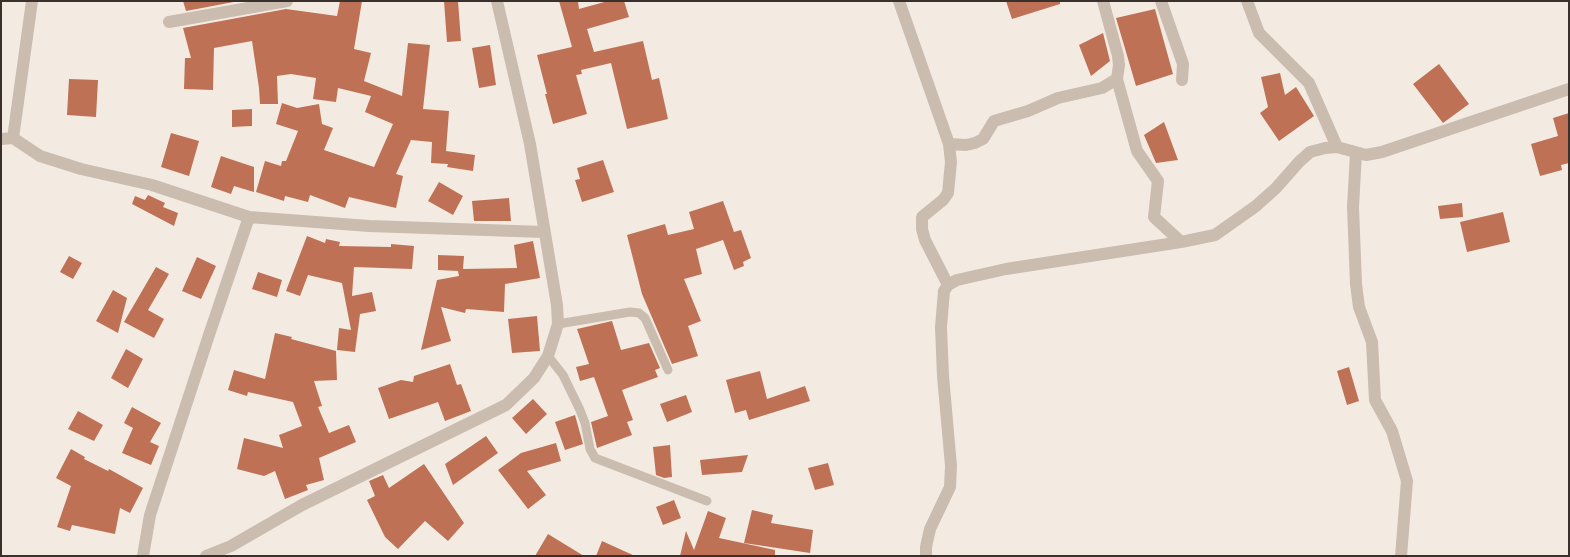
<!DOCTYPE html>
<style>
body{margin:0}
#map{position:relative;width:1570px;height:557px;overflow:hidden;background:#f3ebe2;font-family:"Nunito Sans",sans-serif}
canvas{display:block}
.frame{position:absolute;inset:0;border:2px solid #3a312c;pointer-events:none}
</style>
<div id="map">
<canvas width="1570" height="557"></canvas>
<div class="frame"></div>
</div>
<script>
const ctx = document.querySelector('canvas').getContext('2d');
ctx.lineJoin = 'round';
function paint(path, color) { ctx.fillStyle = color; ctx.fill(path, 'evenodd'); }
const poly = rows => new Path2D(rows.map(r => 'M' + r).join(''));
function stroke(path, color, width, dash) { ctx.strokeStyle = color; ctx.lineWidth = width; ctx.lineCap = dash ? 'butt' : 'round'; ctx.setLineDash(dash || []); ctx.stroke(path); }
paint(poly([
 [183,1,239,1,186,11],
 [340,1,362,1,354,49,371,53,364,81,402,96,408,43,430,45,423,109,449,111,446,151,475,155,473,171,447,167,448,164,431,163,432,142,411,140,396,174,403,176,396,208,349,197,345,208,310,195,308,202,285,196,284,201,256,192,265,161,281,166,282,161,286,161,298,131,276,124,282,103,297,108,319,104,322,124,333,128,324,150,374,167,393,124,365,112,371,96,338,88,336,102,313,99,316,78,291,74,277,76,278,104,260,104,259,88,252,41,214,48,213,90,184,89,185,58,191,58,183,28,286,9,337,16],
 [444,1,458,1,461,41,447,42],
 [559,1,578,1,579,9,608,1,624,1,629,17,587,29,594,52,643,41,652,80,659,78,668,119,627,129,611,63,581,70,582,74,576,75,587,114,553,124,545,94,547,94,537,55,572,47],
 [1006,1,1060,1,1060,4,1012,19],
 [1155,9,1173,74,1136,86,1116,18],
 [1103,33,1110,61,1091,76,1079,45],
 [490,45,496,85,479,88,472,48],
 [1439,64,1469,104,1443,123,1413,84],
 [1280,73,1285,95,1296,87,1314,116,1279,141,1260,113,1268,107,1261,77],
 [69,79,98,80,96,117,67,115],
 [252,109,252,126,232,127,232,110],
 [1569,113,1569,163,1561,165,1562,170,1540,176,1531,144,1558,136,1553,118],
 [1164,122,1178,160,1156,163,1144,135],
 [171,133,199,141,189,176,161,167],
 [221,156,254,167,254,192,234,186,231,194,211,187],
 [603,160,614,192,582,202,575,180,580,179,577,168],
 [439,182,463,196,453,215,428,201],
 [148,195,165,203,163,207,178,213,174,226,132,204,135,196,145,200],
 [509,198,511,221,474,221,472,201],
 [723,201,734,232,741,230,751,258,743,262,744,266,734,270,723,240,696,249,702,274,684,279,701,321,688,326,698,356,672,364,642,294,627,235,665,224,668,235,694,229,689,212],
 [1462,203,1463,217,1440,219,1438,206],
 [1503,212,1510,242,1467,252,1460,222],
 [307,236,325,243,326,239,340,242,339,246,391,247,391,244,414,246,412,269,354,267,352,296,372,292,376,311,360,314,355,352,337,350,339,328,351,330,342,283,308,275,300,296,286,291],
 [533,241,540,278,505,284,504,312,466,309,465,313,441,307,451,341,421,350,437,280,459,276,458,271,438,270,438,255,464,256,463,269,517,268,514,245],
 [69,256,82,263,73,279,60,272],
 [197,257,216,266,201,299,182,291],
 [156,267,169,274,148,310,164,319,154,338,124,322],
 [258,272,282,280,277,297,252,289],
 [113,290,127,298,118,333,96,321],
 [537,316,540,351,512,353,508,319],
 [612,321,621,350,649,343,660,368,655,370,658,377,622,390,633,420,627,422,632,435,597,448,591,422,608,416,594,377,580,381,576,367,589,364,577,329],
 [275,333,292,337,291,339,336,351,337,380,314,381,322,406,318,407,329,433,349,425,356,442,319,458,324,480,306,485,308,490,285,499,275,471,264,476,237,469,244,438,283,448,279,435,302,426,293,402,248,392,247,396,228,390,234,370,265,379],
 [126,349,143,359,128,388,111,378],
 [450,364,457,385,461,384,471,411,445,421,438,402,389,419,378,388,401,380,413,382,414,376],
 [1349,367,1359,401,1347,405,1337,371],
 [760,371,767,399,805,386,810,401,749,420,746,410,735,413,726,380],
 [686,395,692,412,667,422,660,404],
 [533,399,547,414,526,434,512,418],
 [132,407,161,423,150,442,159,446,151,465,122,453,133,428,124,423],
 [78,411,103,425,94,441,68,429],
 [575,415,583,444,565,450,555,422],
 [486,436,498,453,453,485,445,464],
 [556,443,561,461,527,471,546,495,528,509,498,470,521,453],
 [670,445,672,477,664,478,656,475,653,447],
 [71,449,85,457,84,459,108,471,109,469,143,488,130,513,120,508,115,534,72,525,70,531,57,527,71,486,56,478],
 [748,455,742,472,702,475,700,460],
 [828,463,834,485,815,490,808,468],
 [424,464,464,523,448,541,425,521,398,549,385,537,367,500,375,496,369,481,383,475,389,488],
 [674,500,681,518,663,525,656,507],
 [752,510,773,515,771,523,813,530,810,553,744,543],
 [708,511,726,518,719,538,775,550,775,556,680,556,686,531,694,550],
 [548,534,584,556,535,556],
 [602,541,635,556,596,556]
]), '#be7155');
stroke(poly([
 [558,324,630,312,639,313,645,318,668,370],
 [548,356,563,375,580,410,585,423,590,449,595,458,707,501]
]), '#cabcae', 9);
stroke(poly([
 [899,1,949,144],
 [1161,1,1183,64,1182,80],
 [1247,1,1259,33,1309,83,1337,147],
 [169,22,287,1],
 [1117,79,1137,151,1158,181,1154,217,1181,242],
 [13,138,32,1],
 [1,139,13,138,40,156,81,169,152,185,249,217,369,226,544,232],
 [1356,153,1353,207,1356,284,1359,307,1372,342,1375,400,1392,431,1407,481,1401,556],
 [948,285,925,240,922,229,922,217,943,200,948,193,951,162,949,144,966,145,975,143,983,139,994,121,1028,111,1058,98,1102,88,1117,79,1119,65,1118,56,1103,1],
 [143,556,150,515,209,335,249,217],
 [206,556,231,546,302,505,506,405,534,378,548,356,558,324,557,305,530,144,497,1],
 [926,556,926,547,930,529,950,487,951,466,943,376,941,327,944,291,948,285,957,280,1006,269,1181,242,1215,235,1256,206,1276,188,1299,162,1310,152,1325,148,1337,147,1366,155,1382,152,1569,89]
]), '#cabcae', 12);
</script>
